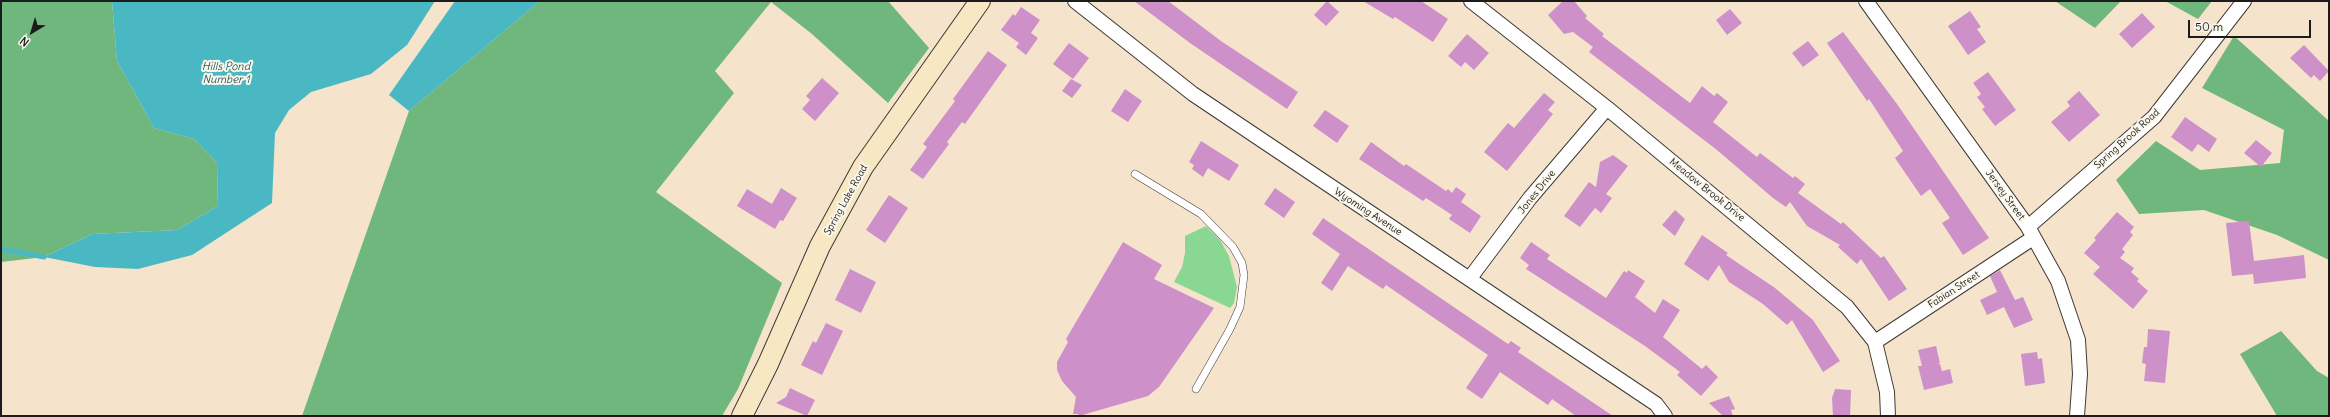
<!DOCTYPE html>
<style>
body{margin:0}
#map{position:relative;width:2330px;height:417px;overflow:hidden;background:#f5e4cb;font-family:Delius,sans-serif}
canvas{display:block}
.frame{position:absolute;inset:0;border:2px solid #1c1c1c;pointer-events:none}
.north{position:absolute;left:12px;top:12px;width:40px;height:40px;-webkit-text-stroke:3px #fbf7ec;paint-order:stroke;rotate:218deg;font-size:11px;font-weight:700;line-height:16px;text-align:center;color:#1c1c1c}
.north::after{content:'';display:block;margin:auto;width:14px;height:18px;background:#1c1c1c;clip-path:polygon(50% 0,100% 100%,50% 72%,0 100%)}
.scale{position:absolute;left:2188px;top:20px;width:123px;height:18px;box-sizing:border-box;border:2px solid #1c1c1c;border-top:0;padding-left:5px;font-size:12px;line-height:14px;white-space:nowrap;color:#1c1c1c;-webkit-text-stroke:3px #fbf7ec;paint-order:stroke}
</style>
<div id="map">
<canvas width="2330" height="417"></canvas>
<div class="frame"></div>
<div class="north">N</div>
<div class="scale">50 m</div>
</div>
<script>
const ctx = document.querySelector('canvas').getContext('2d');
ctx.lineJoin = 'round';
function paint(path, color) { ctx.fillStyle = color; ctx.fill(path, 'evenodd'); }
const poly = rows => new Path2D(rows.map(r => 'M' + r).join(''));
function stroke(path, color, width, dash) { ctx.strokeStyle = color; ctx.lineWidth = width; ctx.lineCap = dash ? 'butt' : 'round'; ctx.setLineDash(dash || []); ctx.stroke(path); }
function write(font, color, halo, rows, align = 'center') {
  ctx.font = font + ' Delius,sans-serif'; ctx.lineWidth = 4; ctx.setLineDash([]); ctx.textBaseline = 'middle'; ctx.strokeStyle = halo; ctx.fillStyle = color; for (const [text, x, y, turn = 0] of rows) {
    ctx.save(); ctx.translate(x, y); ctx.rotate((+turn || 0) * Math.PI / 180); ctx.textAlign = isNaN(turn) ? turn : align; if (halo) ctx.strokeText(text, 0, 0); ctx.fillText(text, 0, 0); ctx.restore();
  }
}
paint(poly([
 [1206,226,1220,240,1229,256,1237,287,1234,303,1230,308,1174,282,1182,267,1185,253,1185,236]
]), '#8ad693');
paint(poly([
 [1,1,112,1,117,61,154,128,194,139,217,163,218,206,177,230,92,234,44,257,1,262],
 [540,1,888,1,929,48,888,103,812,34,771,2,715,71,734,93,656,192,782,283,738,389,722,416,302,416,409,111],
 [2055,1,2121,1,2095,28],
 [2165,1,2212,1,2198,19],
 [2234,36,2329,121,2329,260,2277,235,2204,210,2139,214,2116,180,2156,141,2200,170,2280,163,2284,130,2202,88],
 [2281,331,2317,371,2329,378,2329,416,2277,416,2240,354]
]), '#6fb77d');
paint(poly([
 [112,1,435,1,407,45,371,74,311,92,289,110,275,133,272,203,192,255,138,269,95,267,44,257,92,234,177,230,218,206,217,163,194,139,154,128,117,61],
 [455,1,540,1,409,111,389,95]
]), '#4ab8c3');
stroke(poly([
 [1,249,44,257]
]), '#4ab8c3', 5);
paint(poly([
 [1134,1,1168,1,1221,41,1298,92,1287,109,1190,43],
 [1327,1,1339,12,1326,26,1314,15],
 [1363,1,1421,1,1448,19,1433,42,1395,17,1393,19],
 [1563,1,1574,1,1587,16,1585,18,1604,34,1602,36,1690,103,1702,86,1714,96,1717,93,1728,102,1713,122,1757,157,1760,153,1793,178,1795,176,1805,184,1798,193,1841,224,1843,222,1881,258,1884,256,1907,289,1889,301,1861,259,1857,264,1838,247,1840,245,1807,226,1790,202,1786,207,1773,198,1717,150,1589,52,1593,47,1573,32,1564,34,1548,15],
 [1021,7,1040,20,1031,33,1038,38,1026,55,1016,47,1019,43,1001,30,1013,14,1015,16],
 [1730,9,1742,23,1727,35,1716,20],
 [1970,11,1981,27,1977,29,1986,42,1968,55,1948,26],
 [2142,13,2155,27,2132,48,2119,34],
 [1843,32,1897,104,1989,238,1963,255,1942,223,1950,218,1930,189,1921,196,1895,158,1903,151,1869,99,1867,101,1827,43],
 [1467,34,1489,53,1474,70,1465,62,1461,67,1448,56],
 [1808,41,1819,55,1803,67,1792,53],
 [1069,43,1089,58,1073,79,1053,64],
 [2304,45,2329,71,2320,81,2314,75,2311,78,2290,58],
 [988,51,1007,65,965,124,962,122,947,142,949,144,923,179,910,170,927,147,923,144,955,101,953,99],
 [1988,72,2016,110,1995,126,1982,109,1985,107,1977,97,1981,94,1973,83],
 [822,78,839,93,815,121,802,109,810,100,806,96],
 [1071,79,1082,85,1072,98,1062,91],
 [1125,89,1142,101,1128,122,1111,111],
 [2079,91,2100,115,2069,142,2051,122,2070,106,2067,102],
 [1544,93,1555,102,1548,110,1553,114,1507,171,1484,152,1508,123,1514,128],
 [1325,110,1349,126,1337,143,1313,126],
 [2185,117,2217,139,2209,152,2198,144,2192,152,2171,137],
 [2256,140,2272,153,2261,167,2244,153],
 [1201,141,1239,165,1229,181,1208,168,1203,177,1192,169,1194,165,1189,162],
 [1371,142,1404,166,1406,164,1446,191,1448,189,1452,193,1456,187,1466,194,1461,202,1481,216,1470,233,1449,219,1452,215,1426,198,1423,201,1359,159],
 [1613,155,1628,166,1606,194,1612,198,1601,213,1595,208,1580,227,1564,216,1589,182,1596,187,1600,162],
 [781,188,797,198,783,221,780,220,775,229,737,206,747,189,772,204],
 [1275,188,1295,202,1284,218,1264,204],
 [889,195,908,208,885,243,866,230],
 [1675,210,1685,219,1675,236,1662,225],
 [2117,212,2134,227,2130,232,2133,235,2122,249,2125,252,2120,258,2134,268,2131,272,2139,279,2137,281,2148,291,2133,309,2093,274,2100,267,2084,253,2096,240,2094,238],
 [1323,218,1508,344,1511,341,1521,348,1518,352,1613,416,1576,416,1552,399,1548,405,1500,372,1482,399,1466,388,1488,355,1386,285,1383,289,1348,266,1332,291,1321,283,1340,254,1312,234],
 [2249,221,2254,261,2304,255,2306,278,2254,284,2253,274,2232,276,2226,223],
 [1702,235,1728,253,1726,255,1775,288,1813,320,1840,361,1823,372,1792,320,1787,325,1763,304,1729,282,1719,265,1708,281,1684,264],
 [1123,242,1162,265,1154,279,1214,308,1159,387,1148,396,1079,416,1078,414,1073,414,1076,397,1062,381,1057,370,1057,362,1068,342,1066,339],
 [1531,242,1550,255,1547,259,1606,298,1624,271,1627,273,1628,270,1645,281,1635,297,1655,313,1663,299,1680,310,1663,337,1702,369,1706,365,1718,377,1701,396,1677,375,1680,372,1645,346,1526,269,1529,265,1520,258],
 [850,269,876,282,861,313,835,300],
 [2000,270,2015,300,2023,297,2033,320,2014,328,2004,307,1987,315,1980,300,1997,292,1990,276],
 [826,323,843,331,822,375,801,365,813,341,816,343],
 [2148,329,2170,331,2165,383,2144,381,2146,364,2142,363,2144,347,2147,347],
 [1936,346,1940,363,1937,364,1940,364,1942,371,1950,369,1953,383,1924,390,1918,366,1922,366,1918,350],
 [2037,352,2038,359,2042,358,2045,383,2025,386,2021,354],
 [790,388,815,400,807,416,776,403,786,397],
 [1835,389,1851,390,1850,416,1833,416,1832,398],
 [1729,396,1735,409,1731,410,1733,416,1723,416,1709,403]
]), '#ce90c9');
const service = poly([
 [1135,174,1201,214,1233,247,1242,263,1244,275,1240,307,1230,329,1196,389]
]);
const minor = poly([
 [1075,1,1193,94,1656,404,1665,416],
 [1471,1,1607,108,1847,307,1875,342,1887,392,1888,416],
 [1866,1,2028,227,2058,281,2078,340,2080,374,2077,416],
 [2028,227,2154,117,2244,1],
 [1470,278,1530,198,1607,108],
 [1875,342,2033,238]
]);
const secondary = poly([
 [742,416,768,364,820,246,863,167,980,1]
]);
stroke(service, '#3d3a36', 8);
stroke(minor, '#3d3a36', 16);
stroke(secondary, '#3d3a36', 22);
stroke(service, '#fff', 7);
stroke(minor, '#fff', 14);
stroke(secondary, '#f7e8c3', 20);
write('10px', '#1c1c1c', '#fbf7ec', [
 ["Spring Brook Road",2127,139,-42],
 ["Meadow Brook Drive",1707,190,39],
 ["Jones Drive",1537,192,-51],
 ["Jersey Street",2005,195,54],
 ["Spring Lake Road",846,200,-61],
 ["Wyoming Avenue",1368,212,33],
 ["Fabian Street",1954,290,-33]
]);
write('italic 11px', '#2e5a5f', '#fbf7ec', [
 ["Hills Pond",226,67],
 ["Number 1",226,80]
]);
</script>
